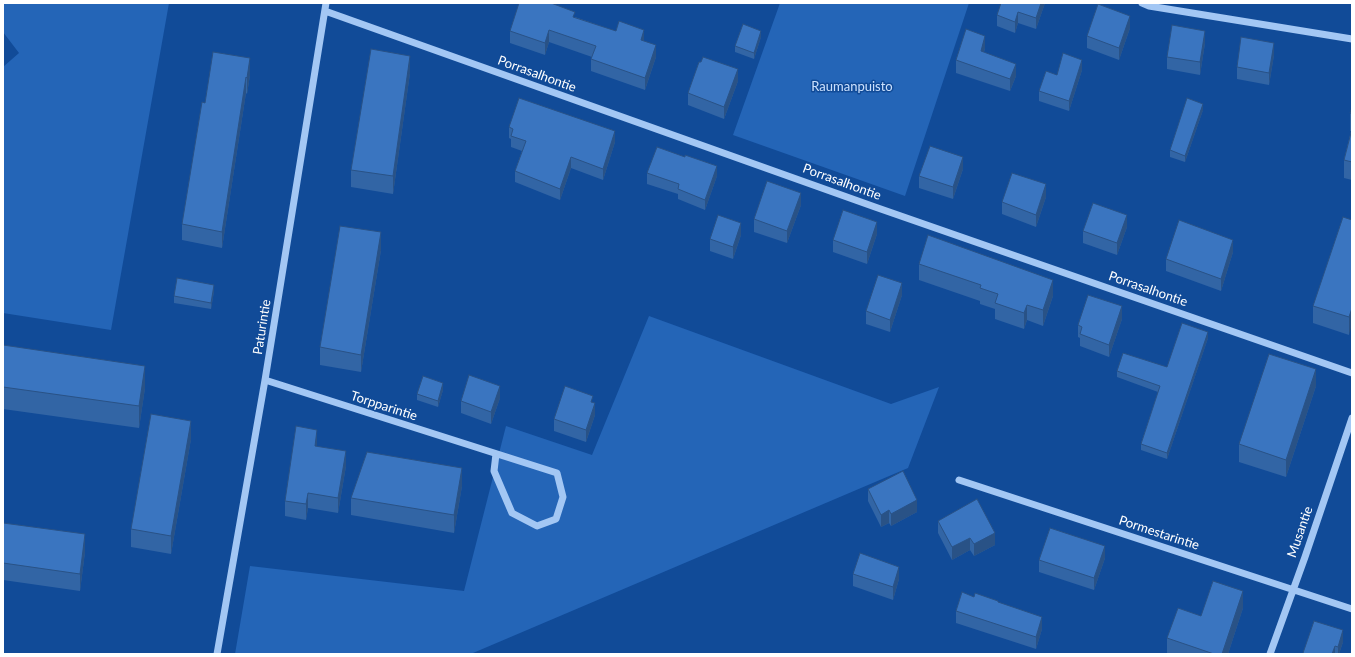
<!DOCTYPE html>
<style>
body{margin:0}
#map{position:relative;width:1355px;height:657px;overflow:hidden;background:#114b98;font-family:Lato,sans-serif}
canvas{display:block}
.frame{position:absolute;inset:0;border:4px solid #fff;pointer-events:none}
</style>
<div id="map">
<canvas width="1355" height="657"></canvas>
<div class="frame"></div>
</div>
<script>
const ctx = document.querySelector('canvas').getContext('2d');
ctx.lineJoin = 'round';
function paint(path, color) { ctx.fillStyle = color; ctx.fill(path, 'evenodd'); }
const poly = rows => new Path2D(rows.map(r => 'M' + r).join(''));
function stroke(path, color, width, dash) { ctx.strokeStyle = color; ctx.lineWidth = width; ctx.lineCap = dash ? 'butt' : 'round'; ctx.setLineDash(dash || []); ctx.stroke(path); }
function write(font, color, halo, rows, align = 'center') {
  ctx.font = font + ' Lato,sans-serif'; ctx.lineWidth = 3; ctx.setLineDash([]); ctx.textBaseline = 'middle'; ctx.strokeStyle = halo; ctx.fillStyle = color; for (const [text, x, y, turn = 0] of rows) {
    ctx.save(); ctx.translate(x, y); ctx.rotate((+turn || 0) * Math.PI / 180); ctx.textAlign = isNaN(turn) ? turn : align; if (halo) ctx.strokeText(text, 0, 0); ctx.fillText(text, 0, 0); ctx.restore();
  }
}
paint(poly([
 [3,3,169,3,111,330,3,313,3,67,19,53,3,32],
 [780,3,969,3,905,196,733,135],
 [649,316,891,404,939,387,908,468,473,653,473,654,235,654,250,566,464,591,506,426,592,455]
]), '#2465b7');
stroke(poly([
 [1142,3,1149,6,1352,39],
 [325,11,875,207,1352,373],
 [265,380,557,473,563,497,556,519,537,526,512,513,494,471,496,454],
 [959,480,1352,609],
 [217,654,265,380,326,3],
 [1270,654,1305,557,1352,418]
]), '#a3c7f4', 7);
paint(poly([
 [404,3,411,3,411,4],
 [998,3,1045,3,1036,29,1018,23,1015,33,997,26,997,15,1001,4],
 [575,17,644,41,656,57,645,90,591,71,591,59,592,57,549,42,545,55,510,43,510,31],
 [1130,28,1119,60,1087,48,1087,36],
 [761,37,754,59,735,52,735,46],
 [1205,43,1200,75,1167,69,1167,57],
 [985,48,984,52,1016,76,1010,91,956,73,956,60],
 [1274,55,1269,85,1237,79,1237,67],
 [1082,70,1069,111,1039,101,1039,91,1057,75],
 [410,73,393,194,351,187,351,170],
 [250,75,247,94,246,93,222,248,182,240,182,224,205,103],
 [738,81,724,119,688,105,688,93],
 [1352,107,1352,180,1344,178,1344,160,1351,131,1350,131,1350,113],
 [1203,110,1185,162,1170,157,1170,150],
 [509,127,615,142,603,180,571,168,560,200,515,182,515,171,522,151,511,147,511,139,509,138],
 [963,169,953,199,919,188,919,176],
 [647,173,717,176,705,210,678,199,678,194,647,184],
 [1046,197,1036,227,1002,214,1002,202],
 [801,205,787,243,754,232,754,219],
 [1352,220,1349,335,1313,323,1313,306],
 [1127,227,1117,255,1083,243,1083,231],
 [877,234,867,264,833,252,833,240],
 [741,235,733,259,710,251,710,239],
 [381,250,361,372,320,365,320,347],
 [1233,252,1221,291,1166,271,1166,259],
 [919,264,1053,296,1043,326,1027,320,1024,329,995,319,995,309,980,304,980,301,919,280],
 [214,291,211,309,174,303,174,296],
 [902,295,890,332,866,324,866,311],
 [1122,319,1109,357,1080,346,1080,338,1078,337,1078,325],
 [1208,338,1167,459,1141,450,1141,444,1158,392,1117,377,1117,371,1167,367],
 [3,345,145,388,139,428,3,409],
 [1316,386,1286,477,1239,462,1239,444],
 [443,390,438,407,417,400,417,394],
 [500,398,491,424,461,413,461,401],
 [593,402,595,415,586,442,554,431,554,419],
 [191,439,171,554,131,547,131,529],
 [317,446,346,466,338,513,308,508,306,520,285,516,285,501],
 [462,486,454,533,351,515,351,498],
 [868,489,917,512,891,526,889,523,881,527,868,501],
 [938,521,995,545,974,556,970,550,952,560,938,533],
 [3,523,85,552,80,591,3,580],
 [1105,558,1094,590,1039,572,1039,560],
 [853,574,899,579,893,600,853,586],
 [974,597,998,603,1042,629,1036,649,956,623,956,611],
 [1243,608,1228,654,1167,654,1167,638,1201,616],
 [1343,642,1339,654,1303,654,1303,653]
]), '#3265a5');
paint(poly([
 [1041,3,1045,3,1036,29,1036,18],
 [1018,12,1018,23,1015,33,1015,22],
 [1130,16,1130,28,1119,60,1119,48],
 [549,30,549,42,545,55,545,43],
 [644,30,644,42,641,40],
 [761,31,761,37,754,59,754,53],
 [1205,31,1205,43,1200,75,1200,62],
 [985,36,985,48,981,63,981,51],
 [1274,43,1274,55,1269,85,1269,73],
 [656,45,656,57,645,90,645,78],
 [410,56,410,73,393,194,393,176],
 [250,58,250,75,247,94,247,78],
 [1082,60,1082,70,1069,111,1069,101],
 [1016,64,1016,76,1010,91,1010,79],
 [738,69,738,81,724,119,724,107],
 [246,77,246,93,222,248,222,232],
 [1203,104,1203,110,1185,162,1185,156],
 [615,131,615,142,603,180,603,169],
 [571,157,571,168,560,200,560,189],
 [963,157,963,169,953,199,953,187],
 [717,166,717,176,705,210,705,200],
 [1046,184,1046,197,1036,227,1036,215],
 [801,193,801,205,787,243,787,231],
 [1127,215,1127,227,1117,255,1117,243],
 [877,222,877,234,867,264,867,252],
 [741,223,741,235,733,259,733,247],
 [381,232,381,250,361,372,361,355],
 [1233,240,1233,252,1221,291,1221,279],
 [1053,280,1053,296,1043,326,1043,310],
 [902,283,902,295,890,332,890,320],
 [214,285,214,291,211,309,211,303],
 [1027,305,1027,320,1024,329,1024,313],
 [1122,306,1122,319,1109,357,1109,345],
 [1352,308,1352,325,1349,335,1349,317],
 [1208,332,1208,338,1167,459,1167,453],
 [145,366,145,388,139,428,139,406],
 [1316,369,1316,386,1286,477,1286,460],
 [443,383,443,390,438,407,438,401],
 [500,386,500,398,491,424,491,412],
 [595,403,595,415,586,442,586,430],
 [191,421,191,439,171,554,171,536],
 [317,430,317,445,315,461,315,446],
 [346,451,346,466,338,513,338,498],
 [462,468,462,486,454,533,454,515],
 [308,493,308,508,306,520,306,504],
 [917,500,917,512,891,526,891,514],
 [889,510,889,523,881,527,881,515],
 [995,533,995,545,974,556,974,544],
 [85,534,85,552,80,591,80,574],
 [970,538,970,550,952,560,952,547],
 [1105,546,1105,558,1094,590,1094,578],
 [899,567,899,579,893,600,893,587],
 [1243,591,1243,608,1228,654,1222,654],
 [1042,617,1042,629,1036,649,1036,637],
 [1343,630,1343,642,1339,654,1338,654,1338,647],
 [1335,646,1335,654,1332,654]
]), '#295286');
const building = poly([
 [519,3,551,3,575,12,573,17,616,31,619,21,644,30,641,40,656,45,645,78,591,59,596,46,549,30,545,43,510,31,519,3],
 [1001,3,1041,3,1036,18,1018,12,1015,22,997,15,1001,3],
 [1098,4,1130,16,1119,48,1087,36,1098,4],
 [743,24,761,31,754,53,735,46,743,24],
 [1172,25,1205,31,1200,62,1167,57,1172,25],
 [966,29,985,36,981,51,1016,64,1010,79,956,60,966,29],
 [1241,37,1274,43,1269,73,1237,67,1241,37],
 [371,49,410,56,393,176,351,170,371,49],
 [213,52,250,58,247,78,246,77,222,232,182,224,202,102,205,103,213,52],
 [1063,53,1082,60,1069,101,1039,91,1046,71,1057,75,1063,53],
 [703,57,738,69,724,107,688,93,699,62,701,62,703,57],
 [519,98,615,131,603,169,571,157,560,189,515,171,526,141,511,136,513,129,509,127,519,98],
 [1187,98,1203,104,1185,156,1170,150,1187,98],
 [1352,107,1352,114,1350,113,1352,107],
 [1352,129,1352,162,1344,160,1352,129],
 [930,146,963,157,953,187,919,176,930,146],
 [657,147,685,157,685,155,717,166,705,200,678,189,679,184,647,173,657,147],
 [1012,173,1046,184,1036,215,1002,202,1012,173],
 [767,181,801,193,787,231,754,219,767,181],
 [1093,203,1127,215,1117,243,1083,231,1093,203],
 [843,210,877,222,867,252,833,240,843,210],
 [718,215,741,223,733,247,710,239,718,215],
 [1343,217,1352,220,1352,308,1349,317,1313,306,1343,217],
 [1179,220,1233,240,1221,279,1166,259,1179,220],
 [340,226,381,232,361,355,320,347,340,226],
 [928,235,1053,280,1043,310,1027,305,1024,313,995,303,998,294,980,288,981,285,919,264,928,235],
 [878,275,902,283,890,320,866,311,878,275],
 [177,278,214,285,211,303,174,296,177,278],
 [1088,295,1122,306,1109,345,1080,334,1082,327,1078,325,1088,295],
 [1182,323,1208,332,1167,453,1141,444,1160,386,1117,371,1123,353,1167,367,1182,323],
 [3,345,145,366,139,406,3,387,3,345],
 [1269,354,1316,369,1286,460,1239,444,1269,354],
 [469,375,500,386,491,412,461,401,469,375],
 [423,376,443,383,438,401,417,394,423,376],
 [565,386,593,396,591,402,595,403,586,430,554,419,565,386],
 [151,414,191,421,171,536,131,529,151,414],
 [296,426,317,430,315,446,346,451,338,498,308,493,306,504,285,501,296,426],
 [367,452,462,468,454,515,351,498,367,452],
 [903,471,917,500,891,514,889,510,881,515,868,489,903,471],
 [977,499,995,533,974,544,970,538,952,547,938,521,977,499],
 [3,523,85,534,80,574,3,563,3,523],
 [1050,528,1105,546,1094,578,1039,560,1050,528],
 [860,553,899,567,893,587,853,574,860,553],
 [1213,581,1243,591,1222,654,1214,654,1167,638,1178,608,1201,616,1213,581],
 [962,592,974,597,975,593,998,601,998,602,1042,617,1036,637,956,611,962,592],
 [1314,621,1343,630,1338,647,1335,646,1332,654,1306,654,1303,653,1314,621]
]);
paint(building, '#3a75c0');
stroke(building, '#295286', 1);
write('13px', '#fff', '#114b98', [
 ["Porrasalhontie",537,74,20],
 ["Porrasalhontie",842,182,20],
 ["Porrasalhontie",1148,289,19],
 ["Paturintie",262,327,-81],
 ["Torpparintie",384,406,18],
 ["Musantie",1300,532,-71],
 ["Pormestarintie",1159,533,18]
]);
write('13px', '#cbe1fe', '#114b98', [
 ["Raumanpuisto",852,87]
]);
</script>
